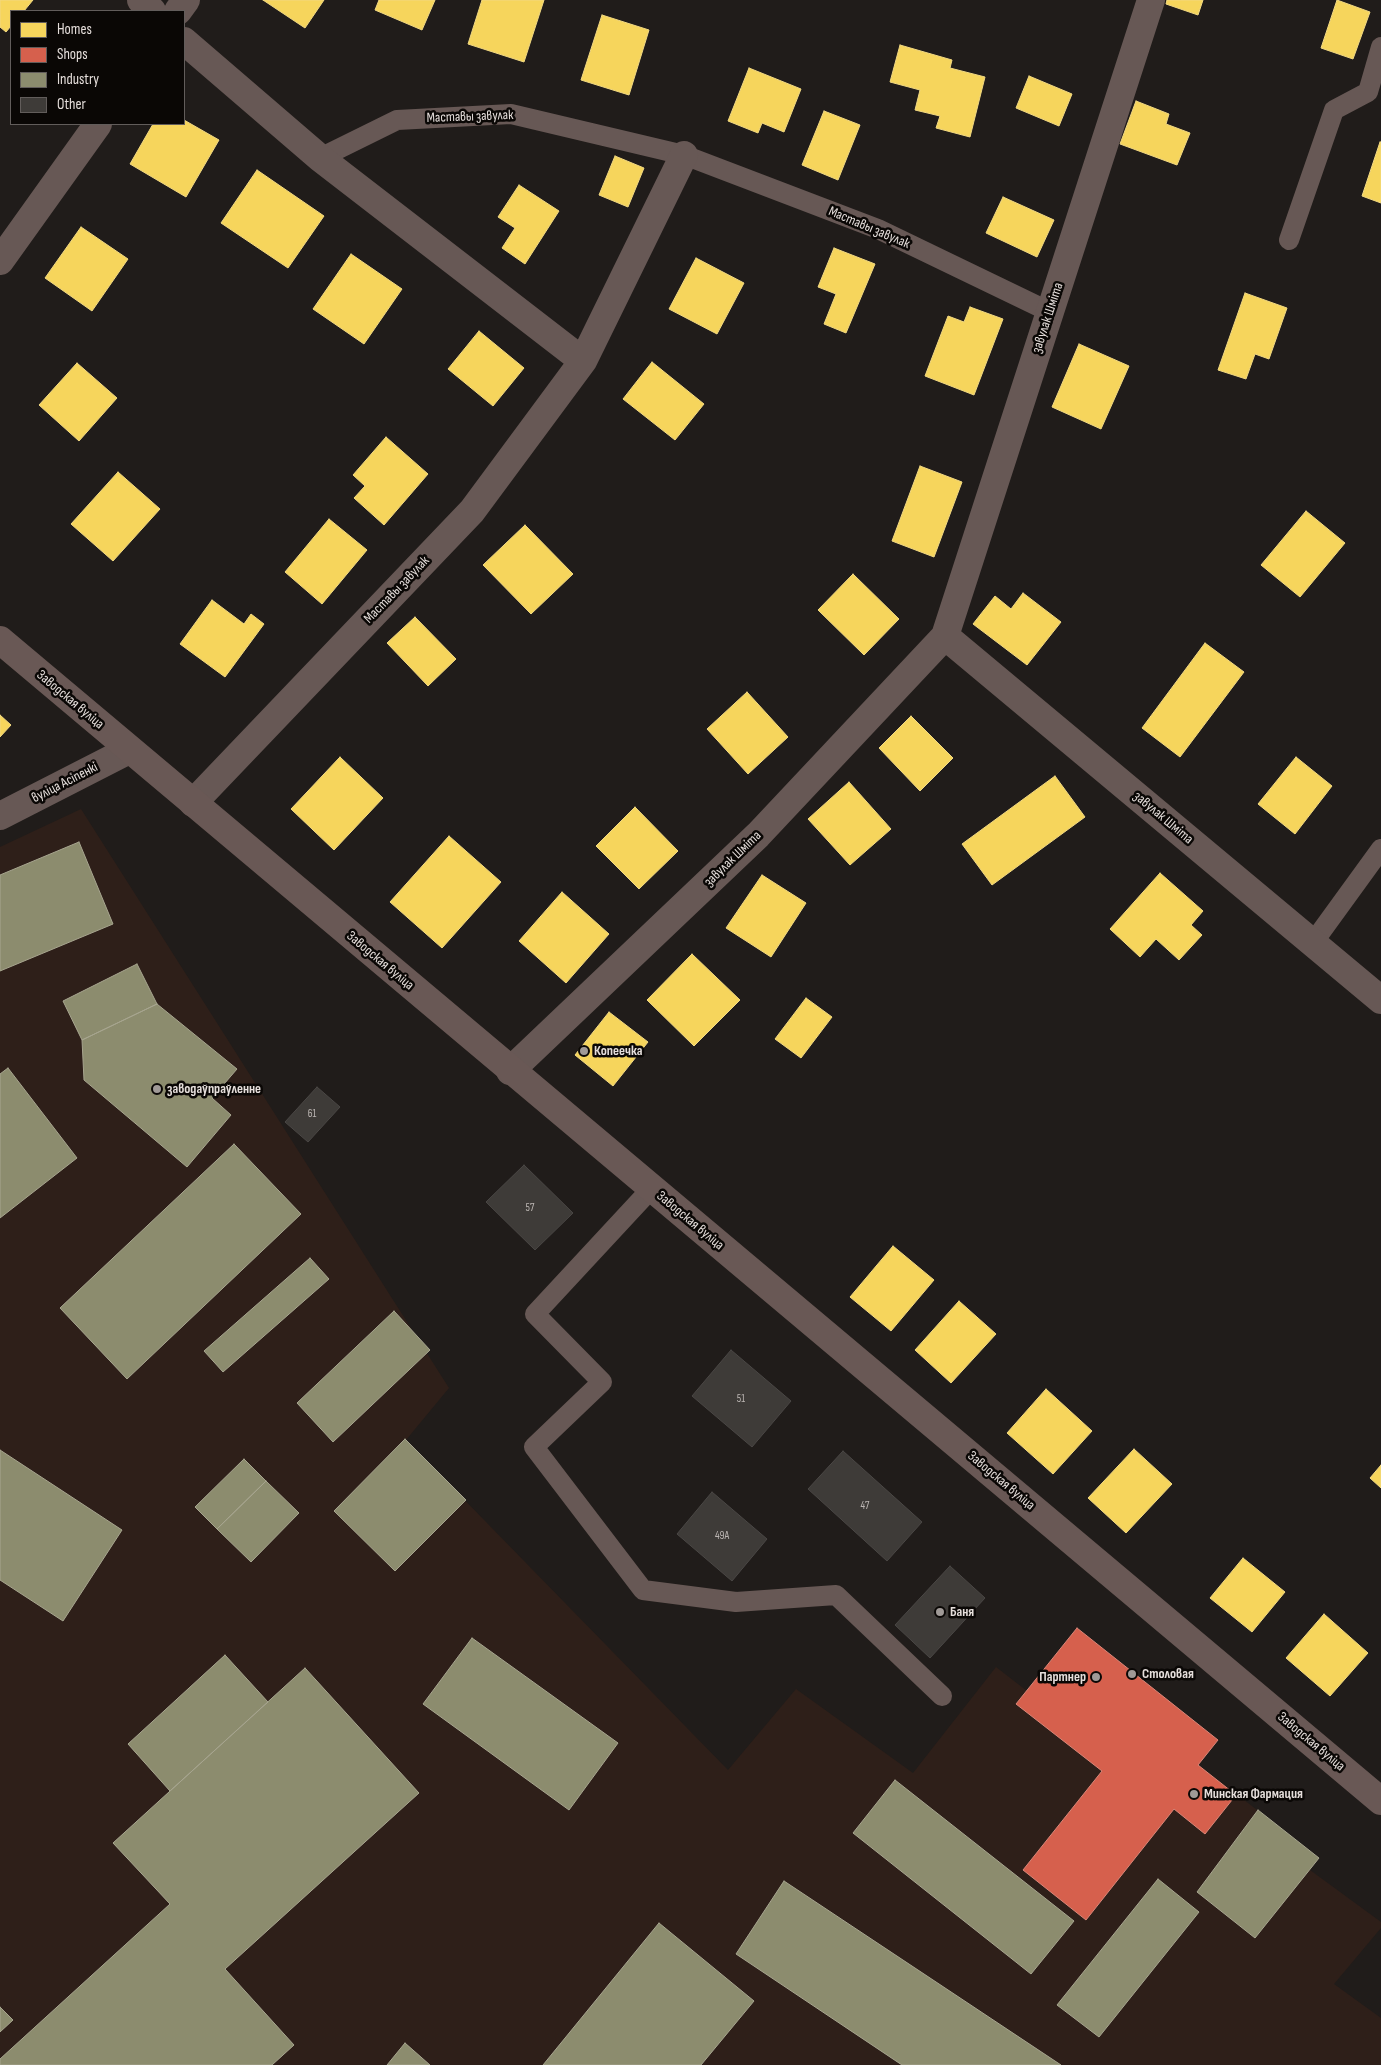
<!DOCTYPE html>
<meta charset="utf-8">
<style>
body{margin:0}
#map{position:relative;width:1381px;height:2065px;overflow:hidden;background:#201c1a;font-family:"Sofia Sans Condensed",sans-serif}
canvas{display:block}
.legend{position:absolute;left:10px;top:10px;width:175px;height:115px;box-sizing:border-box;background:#0a0705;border:1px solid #625d5b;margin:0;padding:6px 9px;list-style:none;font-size:15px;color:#e5dedb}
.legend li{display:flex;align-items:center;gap:10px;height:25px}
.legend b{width:25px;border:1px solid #625d5b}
</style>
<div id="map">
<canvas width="1381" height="2065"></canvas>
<ul class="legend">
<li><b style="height:14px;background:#f6d55c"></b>Homes</li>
<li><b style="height:14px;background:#d6604d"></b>Shops</li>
<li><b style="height:14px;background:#8c8c6e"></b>Industry</li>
<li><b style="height:14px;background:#3e3b38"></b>Other</li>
</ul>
</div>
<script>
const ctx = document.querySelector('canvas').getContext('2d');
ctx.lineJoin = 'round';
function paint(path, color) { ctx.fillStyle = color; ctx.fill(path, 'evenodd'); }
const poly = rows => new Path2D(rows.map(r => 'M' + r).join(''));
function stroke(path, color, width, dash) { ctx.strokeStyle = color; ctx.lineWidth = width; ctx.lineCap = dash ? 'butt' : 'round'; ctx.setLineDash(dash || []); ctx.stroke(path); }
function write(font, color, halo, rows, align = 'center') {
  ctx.font = font + ' "Sofia Sans Condensed",sans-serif'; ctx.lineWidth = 5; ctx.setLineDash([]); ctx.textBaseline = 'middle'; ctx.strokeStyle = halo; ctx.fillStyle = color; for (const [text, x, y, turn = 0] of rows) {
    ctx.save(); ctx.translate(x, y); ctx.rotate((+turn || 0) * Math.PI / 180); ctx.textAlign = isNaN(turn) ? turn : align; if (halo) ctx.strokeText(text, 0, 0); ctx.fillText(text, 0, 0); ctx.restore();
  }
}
paint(poly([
 [81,809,449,1388,406,1440,728,1770,796,1689,913,1773,996,1667,1027,1691,1077,1628,1218,1740,1199,1765,1319,1858,1310,1870,1381,1922,1381,1928,1334,1984,1381,2018,1381,2065,0,2065,0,847]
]), '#2e1f19');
const homes = poly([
 [0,0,33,0,24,11,11,11,11,26,6,32,0,27,0,0],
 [263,0,324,0,305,28,263,0],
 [379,0,435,0,422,30,375,10,379,0],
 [482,0,544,0,524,62,468,44,482,0],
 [1167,0,1203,0,1198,15,1166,4,1167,0],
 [1337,0,1370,12,1353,59,1321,48,1337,0],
 [602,15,649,30,629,95,581,80,602,15],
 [900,45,952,60,950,68,985,77,970,137,936,128,940,116,915,110,920,90,890,82,900,45],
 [749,68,801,89,784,132,762,123,758,133,728,121,749,68],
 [1029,76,1072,94,1059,126,1016,108,1029,76],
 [1136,101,1169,114,1166,124,1190,133,1177,165,1120,144,1136,101],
 [824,111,860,125,838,180,802,165,824,111],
 [184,120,219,140,186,197,130,164,153,124,184,124,184,120],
 [1380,142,1381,142,1381,203,1362,196,1380,142],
 [615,156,644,168,628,207,599,195,615,156],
 [257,170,324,216,288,268,221,223,257,170],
 [519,185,559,211,525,264,502,248,515,228,498,217,519,185],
 [1003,197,1054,220,1037,257,986,233,1003,197],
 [81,227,128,259,92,311,45,278,81,227],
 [834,248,875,264,846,333,824,324,836,294,818,287,834,248],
 [351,254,402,289,364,344,313,309,351,254],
 [696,258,744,283,717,334,669,309,696,258],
 [1245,293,1287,308,1269,359,1255,354,1246,379,1218,370,1245,293],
 [970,307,1003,319,974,395,925,376,948,316,964,322,970,307],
 [479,331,524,368,493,406,448,369,479,331],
 [1079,344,1129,366,1101,429,1052,407,1079,344],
 [652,362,704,404,675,440,623,399,652,362],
 [77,363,117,398,79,441,39,405,77,363],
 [386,437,428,474,384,525,354,498,365,486,353,475,386,437],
 [920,466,962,482,934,557,892,541,920,466],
 [118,472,160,509,113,561,71,524,118,472],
 [1306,511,1345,543,1300,597,1261,565,1306,511],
 [329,519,367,550,322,604,285,572,329,519],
 [525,525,573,574,531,614,483,565,525,525],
 [853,574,899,619,864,655,818,610,853,574],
 [1023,593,1061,622,1027,665,973,624,995,596,1011,609,1023,593],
 [212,600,244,624,251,614,264,624,225,677,180,644,212,600],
 [415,617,456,659,428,686,387,643,415,617],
 [1205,643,1244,672,1180,757,1142,728,1205,643],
 [747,692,788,737,748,774,707,729,747,692],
 [0,715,11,725,0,737,0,715],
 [911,716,953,758,920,791,879,748,911,716],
 [340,757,383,798,334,850,291,809,340,757],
 [1296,757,1332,786,1295,834,1258,804,1296,757],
 [1055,776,1085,817,992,885,962,844,1055,776],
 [849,782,891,829,850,865,808,819,849,782],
 [635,807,678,851,639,889,596,846,635,807],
 [449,836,501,882,442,948,390,902,449,836],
 [1160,873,1203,911,1191,925,1202,935,1179,960,1156,939,1140,957,1110,929,1160,873],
 [762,875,806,903,771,957,726,928,762,875],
 [562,892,609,934,566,983,519,941,562,892],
 [692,954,740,1000,694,1046,647,1000,692,954],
 [806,998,832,1017,801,1058,775,1039,806,998],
 [609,1012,648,1042,613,1086,575,1055,609,1012],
 [893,1246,934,1280,891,1331,850,1297,893,1246],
 [959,1301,996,1334,951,1383,915,1350,959,1301],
 [1046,1389,1092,1431,1053,1474,1007,1433,1046,1389],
 [1134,1449,1172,1484,1126,1533,1088,1498,1134,1449],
 [1381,1465,1381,1488,1370,1478,1381,1465],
 [1243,1558,1285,1592,1252,1632,1210,1598,1243,1558],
 [1324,1614,1368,1653,1330,1696,1286,1658,1324,1614]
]);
paint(homes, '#f6d55c');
stroke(homes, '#f1d882', 1);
const shops = poly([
 [1077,1628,1218,1740,1198,1765,1236,1795,1205,1834,1174,1809,1086,1920,1023,1870,1102,1771,1016,1704,1077,1628]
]);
paint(shops, '#d6604d');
stroke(shops, '#da8678', 1);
const industry = poly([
 [79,842,113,924,0,971,0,875,79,842],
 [137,964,157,1004,82,1040,63,1001,137,964],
 [157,1004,237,1069,212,1098,231,1115,187,1167,84,1080,82,1040,157,1004],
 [8,1068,77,1158,0,1218,0,1074,8,1068],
 [234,1144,301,1214,127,1379,60,1308,234,1144],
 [310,1258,329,1279,223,1372,204,1351,310,1258],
 [394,1311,430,1350,333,1442,297,1403,394,1311],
 [405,1439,466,1500,395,1571,334,1511,405,1439],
 [0,1450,122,1530,63,1621,0,1580,0,1450],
 [244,1459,266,1481,217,1529,195,1507,244,1459],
 [266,1481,299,1513,251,1562,217,1529,266,1481],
 [472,1638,618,1743,569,1810,423,1704,472,1638],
 [225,1655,268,1702,170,1791,128,1744,225,1655],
 [305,1668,419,1793,225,1969,294,2045,272,2065,0,2065,0,2059,170,1904,113,1843,305,1668],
 [895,1780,1074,1921,1031,1974,853,1833,895,1780],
 [1258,1810,1319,1858,1255,1938,1197,1892,1258,1810],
 [1158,1879,1199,1912,1099,2037,1057,2005,1158,1879],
 [784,1881,1061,2065,902,2065,736,1954,784,1881],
 [659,1923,754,2001,701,2065,543,2065,659,1923],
 [0,2007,13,2020,0,2032,0,2007],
 [405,2043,430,2065,387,2065,405,2043]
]);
paint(industry, '#8c8c6e');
stroke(industry, '#a7a58f', 1);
const building = poly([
 [317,1087,340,1107,308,1142,285,1122,317,1087],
 [524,1165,573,1213,535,1250,486,1202,524,1165],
 [731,1350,791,1401,752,1447,692,1396,731,1350],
 [843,1451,922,1522,887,1561,808,1489,843,1451],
 [712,1492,767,1539,732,1581,677,1534,712,1492],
 [950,1566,985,1598,930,1658,895,1625,950,1566]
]);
paint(building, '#3e3b38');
stroke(building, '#4a4745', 1);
stroke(poly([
 [320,158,397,120,511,114,684,155,878,229,1050,312],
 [1289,240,1334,110,1368,92,1381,47],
 [1312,944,1381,849],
 [651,1189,535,1314,602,1382,534,1447,643,1590,736,1602,836,1595,942,1696]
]), '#675855', 20);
stroke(poly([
 [141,0,152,11],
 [178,11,186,0],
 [184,41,320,158,583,361],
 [0,261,98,124],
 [945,636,1381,1000],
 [193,803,472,511,583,361,684,155],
 [0,816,129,750],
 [510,1071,758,835,945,636,1151,0]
]), '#675855', 28);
stroke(poly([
 [0,640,1381,1801]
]), '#695855', 28);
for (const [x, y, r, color] of [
 [584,1051,5,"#a09a97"],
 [157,1089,5,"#a09a97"],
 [940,1612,5,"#a09a97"],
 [1132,1674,5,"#a09a97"],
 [1096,1677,5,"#a09a97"],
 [1194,1794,5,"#a09a97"]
]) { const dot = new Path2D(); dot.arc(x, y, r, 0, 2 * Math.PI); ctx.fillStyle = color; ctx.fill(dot); stroke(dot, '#0a0705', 2); }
write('11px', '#bbb5b2', null, [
 ["61",312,1114],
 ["57",530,1208],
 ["51",741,1399],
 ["47",865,1506],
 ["49А",722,1536]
]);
write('14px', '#e5dedb', '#0a0705', [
 ["Маставы завулак",470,117,-2],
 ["Маставы завулак",869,228,23],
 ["завулак Шміта",1048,318,-72],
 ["Маставы завулак",397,590,-46],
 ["Заводская вуліца",70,700,40],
 ["вуліца Асіпенкі",65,783,-27],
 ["завулак Шміта",1163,818,40],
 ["завулак Шміта",733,859,-44],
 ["Заводская вуліца",380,961,40],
 ["Заводская вуліца",690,1221,40],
 ["Заводская вуліца",1001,1481,40],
 ["Заводская вуліца",1311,1742,40]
]);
write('bold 14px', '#e5dedb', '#0a0705', [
 ["Копеечка",594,1051],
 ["заводаўпраўленне",167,1089],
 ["Баня",950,1612],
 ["Столовая",1142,1674],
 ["Партнер",1086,1677,"right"],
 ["Минская Фармация",1204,1794]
], 'left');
</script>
